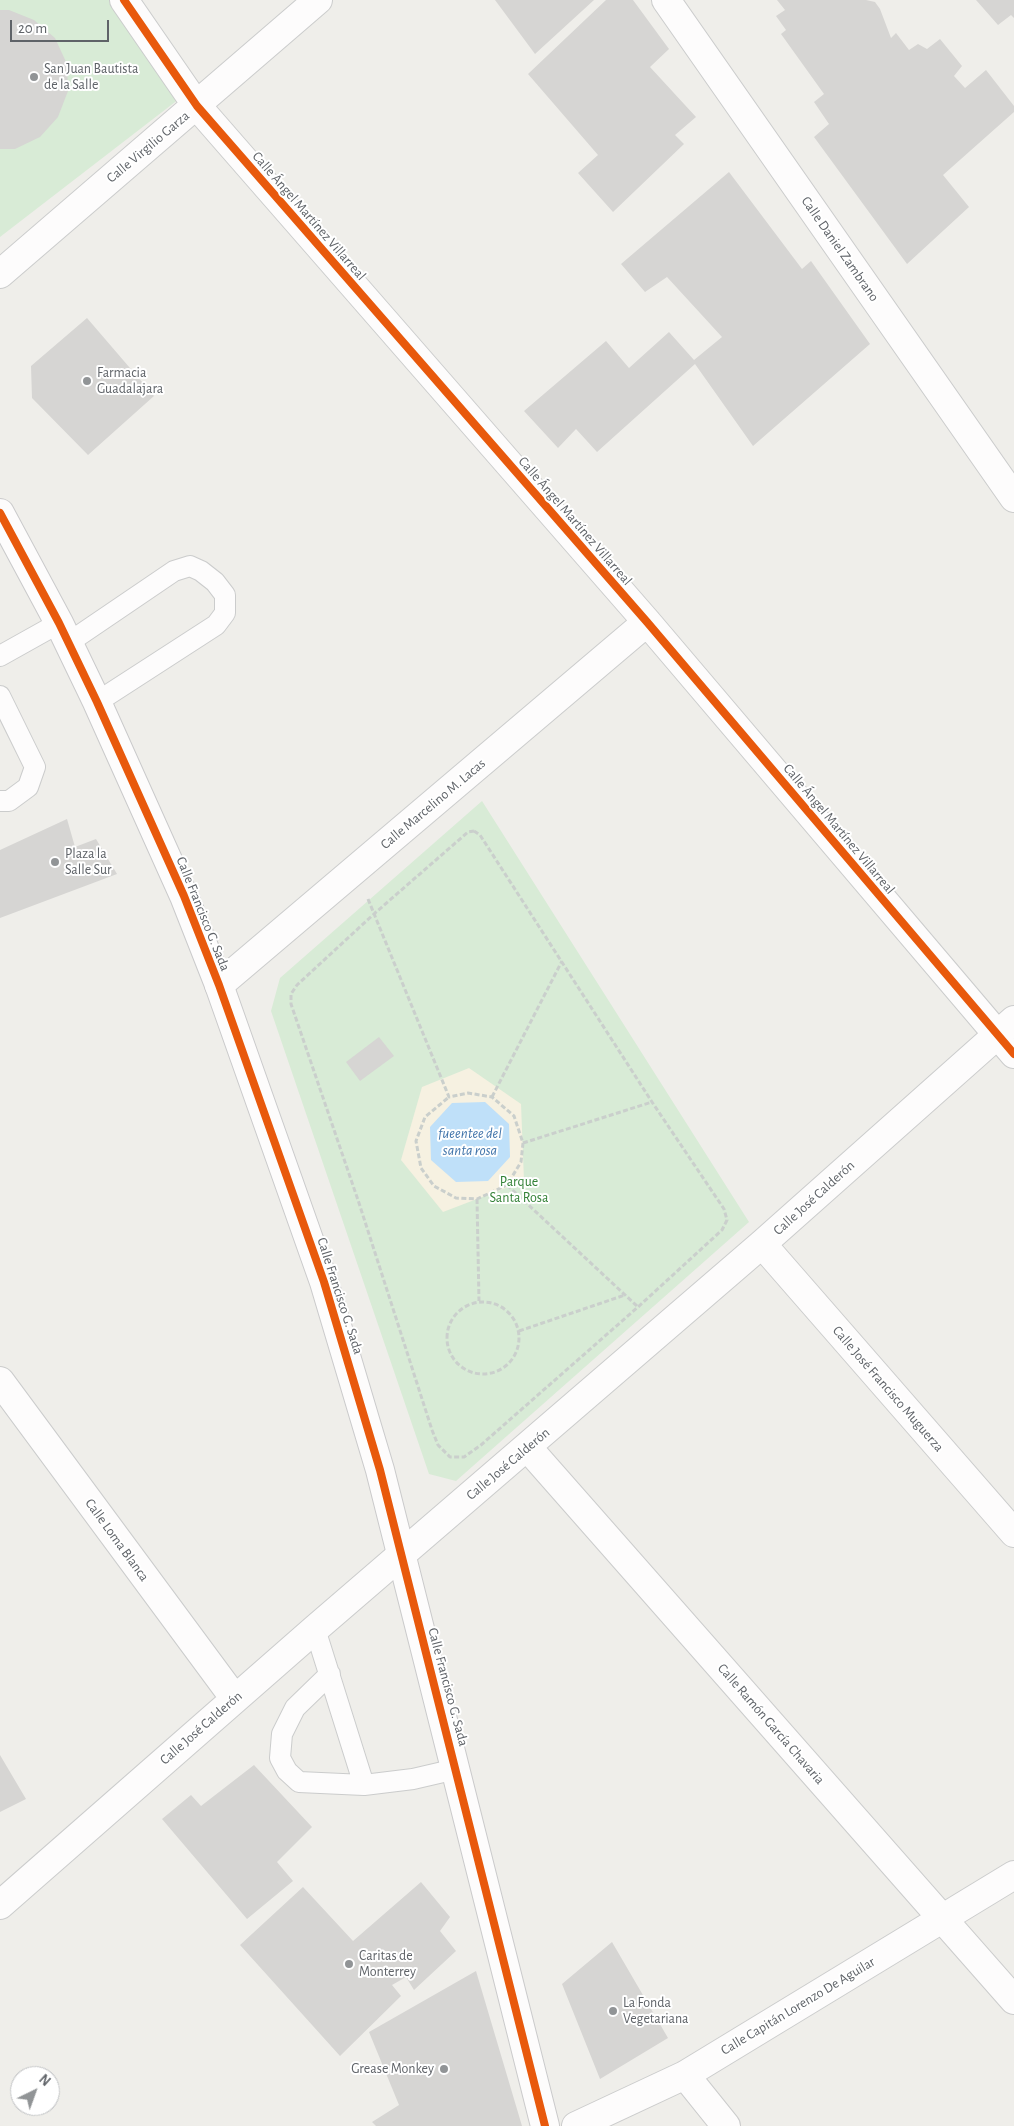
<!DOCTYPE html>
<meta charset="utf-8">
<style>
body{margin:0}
#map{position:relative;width:1014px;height:2126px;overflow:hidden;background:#efeeea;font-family:"Alegreya Sans",sans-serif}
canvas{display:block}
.north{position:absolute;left:10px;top:2066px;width:50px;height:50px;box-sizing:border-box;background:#fff;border:1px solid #bfc1c3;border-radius:50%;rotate:42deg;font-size:14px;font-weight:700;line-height:20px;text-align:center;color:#5f6368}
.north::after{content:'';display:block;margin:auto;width:18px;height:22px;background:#919496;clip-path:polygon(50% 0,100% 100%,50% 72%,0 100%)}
.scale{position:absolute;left:10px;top:20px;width:99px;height:22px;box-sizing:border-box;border:2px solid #5f6368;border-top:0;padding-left:6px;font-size:15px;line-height:18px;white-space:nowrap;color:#5f6368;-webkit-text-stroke:4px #fff;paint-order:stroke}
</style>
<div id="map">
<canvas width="1014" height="2126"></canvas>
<div class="north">N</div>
<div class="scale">20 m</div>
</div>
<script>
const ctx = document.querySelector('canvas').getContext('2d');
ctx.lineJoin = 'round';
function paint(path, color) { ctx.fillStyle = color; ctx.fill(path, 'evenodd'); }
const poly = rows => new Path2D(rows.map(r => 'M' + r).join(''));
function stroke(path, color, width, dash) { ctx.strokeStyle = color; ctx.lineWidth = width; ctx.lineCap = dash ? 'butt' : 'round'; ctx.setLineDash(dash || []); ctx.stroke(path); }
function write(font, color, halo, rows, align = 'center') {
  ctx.font = font + ' "Alegreya Sans",sans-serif'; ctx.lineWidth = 4; ctx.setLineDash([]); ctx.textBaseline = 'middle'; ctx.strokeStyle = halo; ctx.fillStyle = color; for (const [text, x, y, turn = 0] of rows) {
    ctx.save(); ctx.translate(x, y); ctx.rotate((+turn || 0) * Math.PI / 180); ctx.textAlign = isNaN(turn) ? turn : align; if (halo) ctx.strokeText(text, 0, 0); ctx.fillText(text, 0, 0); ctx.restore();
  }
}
paint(poly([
 [0,0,111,0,179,99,0,237],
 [482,801,749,1222,456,1481,429,1474,271,1011,280,978]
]), '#d8ebd6');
paint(poly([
 [469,1068,521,1104,524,1181,443,1212,401,1160,422,1087]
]), '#f6f1e1');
paint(poly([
 [485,1102,509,1124,510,1157,488,1181,456,1182,431,1160,430,1127,452,1103]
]), '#bfe0f9');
paint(poly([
 [495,0,594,0,535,54],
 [606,0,633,0,669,49,650,67,696,117,675,135,684,144,613,212,578,173,598,155,528,74],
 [777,0,866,0,875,2,880,9,891,38,896,33,909,50,918,44,927,49,940,39,962,66,954,76,965,88,986,70,1014,106,1014,112,943,175,969,207,907,264,814,137,829,124,814,102,824,94,781,34,786,30,776,16,785,10],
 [976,0,1014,0,1014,18,1011,15,998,25],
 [0,10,9,10,34,20,55,38,67,64,68,91,58,117,40,137,15,149,0,149],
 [729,172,802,269,811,261,870,344,753,446,695,364,597,452,576,429,558,448,524,411,606,341,629,368,669,332,694,360,722,337,667,277,645,292,621,264],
 [87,318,154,396,88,455,32,398,31,366],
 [67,819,75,847,96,839,117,874,0,918,0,850],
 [379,1037,394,1056,360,1081,346,1062],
 [0,1755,26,1799,0,1812],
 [254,1765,312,1827,277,1862,293,1881,247,1919,162,1819,191,1795,201,1806],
 [421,1882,450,1917,440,1931,456,1951,414,1990,406,1977,392,1985,401,1996,340,2056,240,1945,303,1887,353,1941],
 [612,1942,668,2038,600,2079,562,1984],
 [476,1971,522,2126,376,2126,372,2122,399,2105,369,2032]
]), '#d6d5d3');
const lane = poly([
 [68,643,174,571,190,566,201,571,215,582,225,595,225,613,216,625,97,702],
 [0,656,59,623],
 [0,696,35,767,28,787,9,801,0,801],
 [315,1629,364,1785],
 [330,1674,295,1708,282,1734,280,1758,287,1771,299,1782,364,1785,413,1779,456,1769]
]);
const street = poly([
 [124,0,197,106,647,622,1014,1054],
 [666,0,1014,498],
 [0,274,318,0],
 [219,985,647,622],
 [762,1244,1014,1533],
 [0,1381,235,1699],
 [528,1448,1014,2000],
 [0,1905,315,1629,762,1244,1014,1020],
 [685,2075,726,2126],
 [576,2126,685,2075,1014,1875]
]);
const secondary = poly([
 [0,513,59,623,97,702,184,896,219,985,324,1282,380,1470,545,2126]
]);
stroke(lane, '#cbcccc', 22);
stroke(street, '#cbcccc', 30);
stroke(secondary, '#cacacb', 30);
stroke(poly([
 [474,831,480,835,652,1102,724,1209,727,1220,722,1230,638,1307,481,1445,464,1457,450,1457,438,1445,432,1430,359,1203,291,1004,291,994,297,985,375,913,468,832,474,831],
 [368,899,449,1097,468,1093,492,1097,514,1116,523,1143,521,1162,507,1185,477,1199,456,1198,434,1186,421,1168,416,1141,425,1117,449,1097],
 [492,1097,562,961],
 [523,1143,652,1102],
 [507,1185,638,1307],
 [477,1199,479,1301],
 '447 1338a36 36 0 1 1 72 0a36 36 0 1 1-72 0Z',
 [519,1331,625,1295]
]), '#cacfcc', 3, [5, 2.5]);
stroke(lane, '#fdfcfc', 20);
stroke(street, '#fdfcfc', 28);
stroke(secondary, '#fdfcfc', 28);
stroke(poly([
 [124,0,197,106,647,622,1014,1054],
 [0,513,59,623,97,702,184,896,219,985,324,1282,380,1470,545,2126]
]), '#e8590c', 8);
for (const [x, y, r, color] of [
 [34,77,5,"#919496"],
 [87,381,5,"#919496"],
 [55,862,5,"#919496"],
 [349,1964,5,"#919496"],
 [613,2011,5,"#919496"],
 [444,2069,5,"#919496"]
]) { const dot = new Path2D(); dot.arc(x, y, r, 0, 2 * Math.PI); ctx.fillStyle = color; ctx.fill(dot); stroke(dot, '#fff', 2); }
write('14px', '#5f6368', '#fff', [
 ["San Juan Bautista",44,69],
 ["de la Salle",44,85],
 ["Farmacia",97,373],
 ["Guadalajara",97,389],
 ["Plaza la",65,854],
 ["Salle Sur",65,870],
 ["Caritas de",359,1956],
 ["Monterrey",359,1972],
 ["La Fonda",623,2003],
 ["Vegetariana",623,2019],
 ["Grease Monkey",434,2069,"right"]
], 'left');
write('14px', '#5f6368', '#fff', [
 ["Calle Virgilio Garza",148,147,-40],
 ["Calle Ángel Martínez Villarreal",309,216,49],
 ["Calle Daniel Zambrano",840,249,55],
 ["Calle Ángel Martínez Villarreal",575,521,49],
 ["Calle Marcelino M. Lacas",433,804,-40],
 ["Calle Ángel Martínez Villarreal",839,829,50],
 ["Calle Francisco G. Sada",203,914,68],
 ["Calle José Calderón",814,1198,-42],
 ["Calle Francisco G. Sada",340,1296,72],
 ["Calle José Francisco Muguerza",888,1389,49],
 ["Calle José Calderón",508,1464,-40],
 ["Calle Loma Blanca",117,1540,54],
 ["Calle Francisco G. Sada",448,1687,75],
 ["Calle Ramón García Chavaria",771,1724,49],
 ["Calle José Calderón",201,1728,-41],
 ["Calle Capitán Lorenzo De Aguilar",798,2006,-31]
]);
write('14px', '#348238', '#fff', [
 ["Parque",519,1182],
 ["Santa Rosa",519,1198]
]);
write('italic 15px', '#4174aa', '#fff', [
 ["fueentee del",470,1133],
 ["santa rosa",470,1150]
]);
</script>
